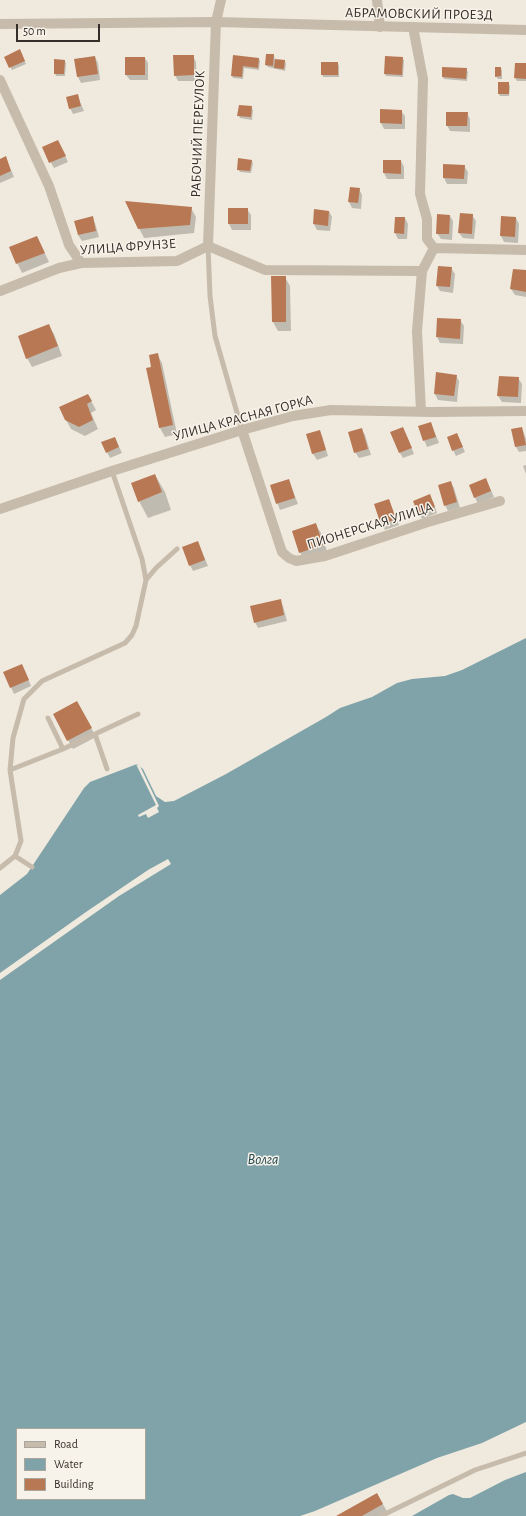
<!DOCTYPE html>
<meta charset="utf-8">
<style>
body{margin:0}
#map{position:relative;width:526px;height:1516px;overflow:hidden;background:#f0eade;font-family:"Alegreya Sans",sans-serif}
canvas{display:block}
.legend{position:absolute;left:16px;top:1428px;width:130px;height:72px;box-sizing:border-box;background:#f8f3ea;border:1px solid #aaa59d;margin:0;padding:5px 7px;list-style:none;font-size:12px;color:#352f2a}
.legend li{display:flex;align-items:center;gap:8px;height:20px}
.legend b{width:20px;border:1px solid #aaa59d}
.scale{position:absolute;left:16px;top:24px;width:84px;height:18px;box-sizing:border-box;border:2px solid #352f2a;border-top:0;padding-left:5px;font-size:12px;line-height:14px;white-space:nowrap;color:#352f2a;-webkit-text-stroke:3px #f8f3ea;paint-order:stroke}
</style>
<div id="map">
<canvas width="526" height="1516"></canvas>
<ul class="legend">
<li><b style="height:5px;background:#c7bbab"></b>Road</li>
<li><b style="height:11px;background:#80a3aa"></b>Water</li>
<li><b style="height:11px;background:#b87854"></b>Building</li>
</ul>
<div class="scale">50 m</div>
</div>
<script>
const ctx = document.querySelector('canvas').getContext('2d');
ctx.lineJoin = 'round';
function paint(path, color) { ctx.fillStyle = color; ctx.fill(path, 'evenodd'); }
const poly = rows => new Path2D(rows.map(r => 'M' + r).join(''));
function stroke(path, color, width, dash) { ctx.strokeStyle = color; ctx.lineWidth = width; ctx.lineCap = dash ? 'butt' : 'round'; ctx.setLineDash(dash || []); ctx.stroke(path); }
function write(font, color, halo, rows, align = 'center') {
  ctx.font = font + ' "Alegreya Sans",sans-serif'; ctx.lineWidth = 3; ctx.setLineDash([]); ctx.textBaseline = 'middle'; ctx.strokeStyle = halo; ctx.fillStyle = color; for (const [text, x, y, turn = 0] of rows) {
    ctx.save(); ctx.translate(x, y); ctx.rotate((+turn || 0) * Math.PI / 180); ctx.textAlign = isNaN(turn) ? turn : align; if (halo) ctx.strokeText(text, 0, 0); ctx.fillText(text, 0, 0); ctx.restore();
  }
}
paint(poly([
 [526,638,526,1422,482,1443,437,1458,315,1511,300,1516,0,1516,0,895,27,874,84,788,90,782,137,764,143,769,156,796,165,802,174,801,226,774,326,717,340,708,372,697,397,683,412,679,445,676,462,670],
 [17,1429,145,1429,145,1499,17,1499],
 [526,1472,526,1516,412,1516,449,1495,453,1494,463,1498,470,1498,505,1480]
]), '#80a3aa');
paint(poly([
 [136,764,140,766,159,806,157,808,159,812,148,818,146,814,139,817,138,815,156,805],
 [168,859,171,864,119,896,0,980,0,973,86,912,148,870]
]), '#f0eade');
paint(poly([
 [21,53,26,64,12,70,5,57],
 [274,55,275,60,285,61,286,64,285,71,268,67,266,65],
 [193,56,196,62,197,81,178,81,175,75],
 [234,56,259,59,260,61,259,70,244,68,243,79,233,78,232,76],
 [95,57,98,63,100,80,81,83,78,77,76,59],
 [145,58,148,63,148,80,130,80,126,75],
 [402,58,404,60,403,77,386,76,385,74],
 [64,60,66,63,65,76,56,76,55,73],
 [337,63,339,65,339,77,323,77,322,74],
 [526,64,526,81,517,81,515,78],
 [501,68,502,71,502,79,498,79,496,76],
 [466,69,468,72,467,81,444,79,443,77],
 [508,83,510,86,509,96,500,96,499,94],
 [77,95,84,111,73,114,70,108],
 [251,107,253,110,252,120,240,118,239,116],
 [401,111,405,116,405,129,384,129,381,123],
 [467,113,470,119,470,132,450,131,447,125],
 [61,147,68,162,54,168,43,148],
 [0,160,8,163,14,177,0,183],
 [251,160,253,163,251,173,240,172,238,169],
 [401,161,404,167,404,179,387,179,384,173],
 [444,165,464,166,468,172,467,184,447,184,444,178],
 [359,189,362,195,361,209,352,208,349,202],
 [191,208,196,217,194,233,144,238,139,228],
 [247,209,251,215,251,230,232,230,229,224],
 [329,211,332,217,330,231,317,230,314,224],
 [472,215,476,221,474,239,463,238,459,233],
 [450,216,453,221,452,240,441,239,437,233],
 [92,217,95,223,99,237,82,241,78,235],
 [405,218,408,224,407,239,398,239,395,233],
 [516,218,519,224,518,243,504,242,501,236],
 [37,237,49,262,22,273,10,248],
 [451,268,455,274,453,293,440,291,437,286],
 [526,271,526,297,515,295,511,289],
 [272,277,285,277,290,286,291,331,278,331,273,322],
 [438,319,460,320,464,326,463,344,440,343,437,337],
 [48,325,54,334,62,356,32,367,27,358],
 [157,354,162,363,177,434,165,437,160,428,152,368],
 [456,376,459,381,457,402,438,400,435,394],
 [518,378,522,384,521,403,502,402,498,396],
 [88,395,96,410,91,413,98,429,85,436,71,429,66,420],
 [431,423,439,443,427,447,419,427],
 [522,428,526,439,526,451,519,452,516,447],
 [361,429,365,435,371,455,359,458,355,452],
 [319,431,322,436,328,456,317,460,313,454,307,434],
 [406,434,414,454,403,458,400,453],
 [457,434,465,452,456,456,453,450],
 [115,438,122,453,110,458,107,452],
 [526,465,526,474,523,466],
 [155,475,165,492,171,510,148,518,139,501],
 [486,479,494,497,478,504,470,486],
 [289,480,298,504,280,510,271,486],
 [451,483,454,488,460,508,448,511,445,505],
 [389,500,399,525,385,530,382,524],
 [433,501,437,513,422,519,419,513],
 [316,525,321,533,328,554,305,561,300,552],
 [198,542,208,566,193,571,190,565],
 [280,600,283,606,287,621,258,628,255,622],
 [25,671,31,686,14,694,4,672],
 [82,711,96,737,73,749,68,740],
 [377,1494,388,1513,382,1516,338,1516]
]), '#0003');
paint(poly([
 [20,49,25,61,9,68,4,57],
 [266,54,274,54,273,66,265,65],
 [173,55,194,55,194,75,174,76],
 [233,55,259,58,258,68,243,66,242,77,231,76],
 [95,56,98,74,77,77,74,59],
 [385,56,403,57,402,75,384,74],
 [125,57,145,57,145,75,125,75],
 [54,59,65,60,64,74,54,74],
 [275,59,285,60,284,69,274,68],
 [321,62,338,62,338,75,321,75],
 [515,63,526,63,526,79,514,78],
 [442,67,467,68,466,79,442,77],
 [495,67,501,67,501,76,495,77],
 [498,82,509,82,509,94,498,94],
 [78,94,81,106,69,109,66,97],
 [239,105,252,106,251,117,237,116],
 [380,109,402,110,402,124,380,123],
 [446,112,468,112,467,126,446,126],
 [58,140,66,156,49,163,42,147],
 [6,156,11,171,0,176,0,159],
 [238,158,252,160,250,171,237,170],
 [383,160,401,160,401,174,383,173],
 [443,164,465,165,464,179,443,178],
 [350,187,360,188,358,203,348,202],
 [125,201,192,207,190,225,138,229],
 [228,208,248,208,248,224,228,224],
 [314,209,329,211,328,226,313,224],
 [460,213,473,214,472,234,458,233],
 [437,214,450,215,449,234,436,234],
 [93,216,96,231,78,235,74,221],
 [501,216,516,217,515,237,500,236],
 [395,217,405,217,404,234,394,233],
 [37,236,45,253,16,264,9,247],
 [438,266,452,267,450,287,436,286],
 [513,269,526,270,526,292,510,289],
 [271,276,286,276,286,322,272,322],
 [437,318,461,319,460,339,436,337],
 [49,324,58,346,26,359,18,336],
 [158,353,173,425,159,428,146,368,151,367,149,355],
 [436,372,457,375,454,396,434,394],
 [499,376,519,377,518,397,497,396],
 [88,394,92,401,87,404,93,420,79,427,65,420,59,407],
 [431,422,436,437,423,441,418,426],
 [403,427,412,448,399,453,390,432],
 [522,427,526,445,515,447,511,429],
 [362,428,368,449,354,453,348,432],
 [320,430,326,450,312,454,306,434],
 [457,433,463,447,452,451,447,437],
 [115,437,119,447,106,453,101,442],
 [155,474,162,492,138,502,131,483],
 [486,478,491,491,474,498,469,485],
 [289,479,295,498,276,504,270,485],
 [451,481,457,502,444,506,438,485],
 [430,494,435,507,418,514,413,501],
 [389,499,396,519,381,525,374,504],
 [316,523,323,545,299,553,292,531],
 [198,541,205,560,189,566,182,547],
 [281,599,284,615,254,623,250,606],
 [22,664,29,680,10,688,3,672],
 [77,701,92,728,67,741,53,714],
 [377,1493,383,1504,362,1516,336,1516]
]), '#b87854');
stroke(poly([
 [208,246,210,296,215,336,242,430],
 [146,580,156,568,177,549],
 [48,718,63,749],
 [95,734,107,769],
 [10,770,13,738,24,699,42,681,125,643,132,635,136,626,146,580,142,559,112,471],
 [15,856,32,867],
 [0,868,15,856,21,841,10,770,63,749,138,714],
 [381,1516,475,1470,526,1453]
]), '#c7bbab', 5);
stroke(poly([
 [377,0,380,27],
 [413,27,423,79,420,194,427,219,427,239,434,248],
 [0,80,49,186,69,245,81,263],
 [208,246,216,22,221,0],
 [434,248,526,250],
 [0,291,59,268,81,263,177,261,208,246,265,270,422,271],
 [421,411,417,331,422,271,434,248],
 [242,430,282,552,289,558,296,561,325,556,428,522,500,501],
 [0,509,112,471,242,430,293,416,331,410,432,412,526,411]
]), '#c7bbab', 10);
stroke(poly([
 [0,24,216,22,526,30]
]), '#c7bbab', 10);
write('14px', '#352f2a', '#f8f3ea', [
 ["АБРАМОВСКИЙ ПРОЕЗД",419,14,1],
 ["РАБОЧИЙ ПЕРЕУЛОК",198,134,-88],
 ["УЛИЦА ФРУНЗЕ",128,247,-4],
 ["УЛИЦА КРАСНАЯ ГОРКА",243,418,-15],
 ["ПИОНЕРСКАЯ УЛИЦА",370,526,-17]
]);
write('italic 15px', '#244a52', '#f8f3ea', [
 ["Волга",263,1159]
]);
</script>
